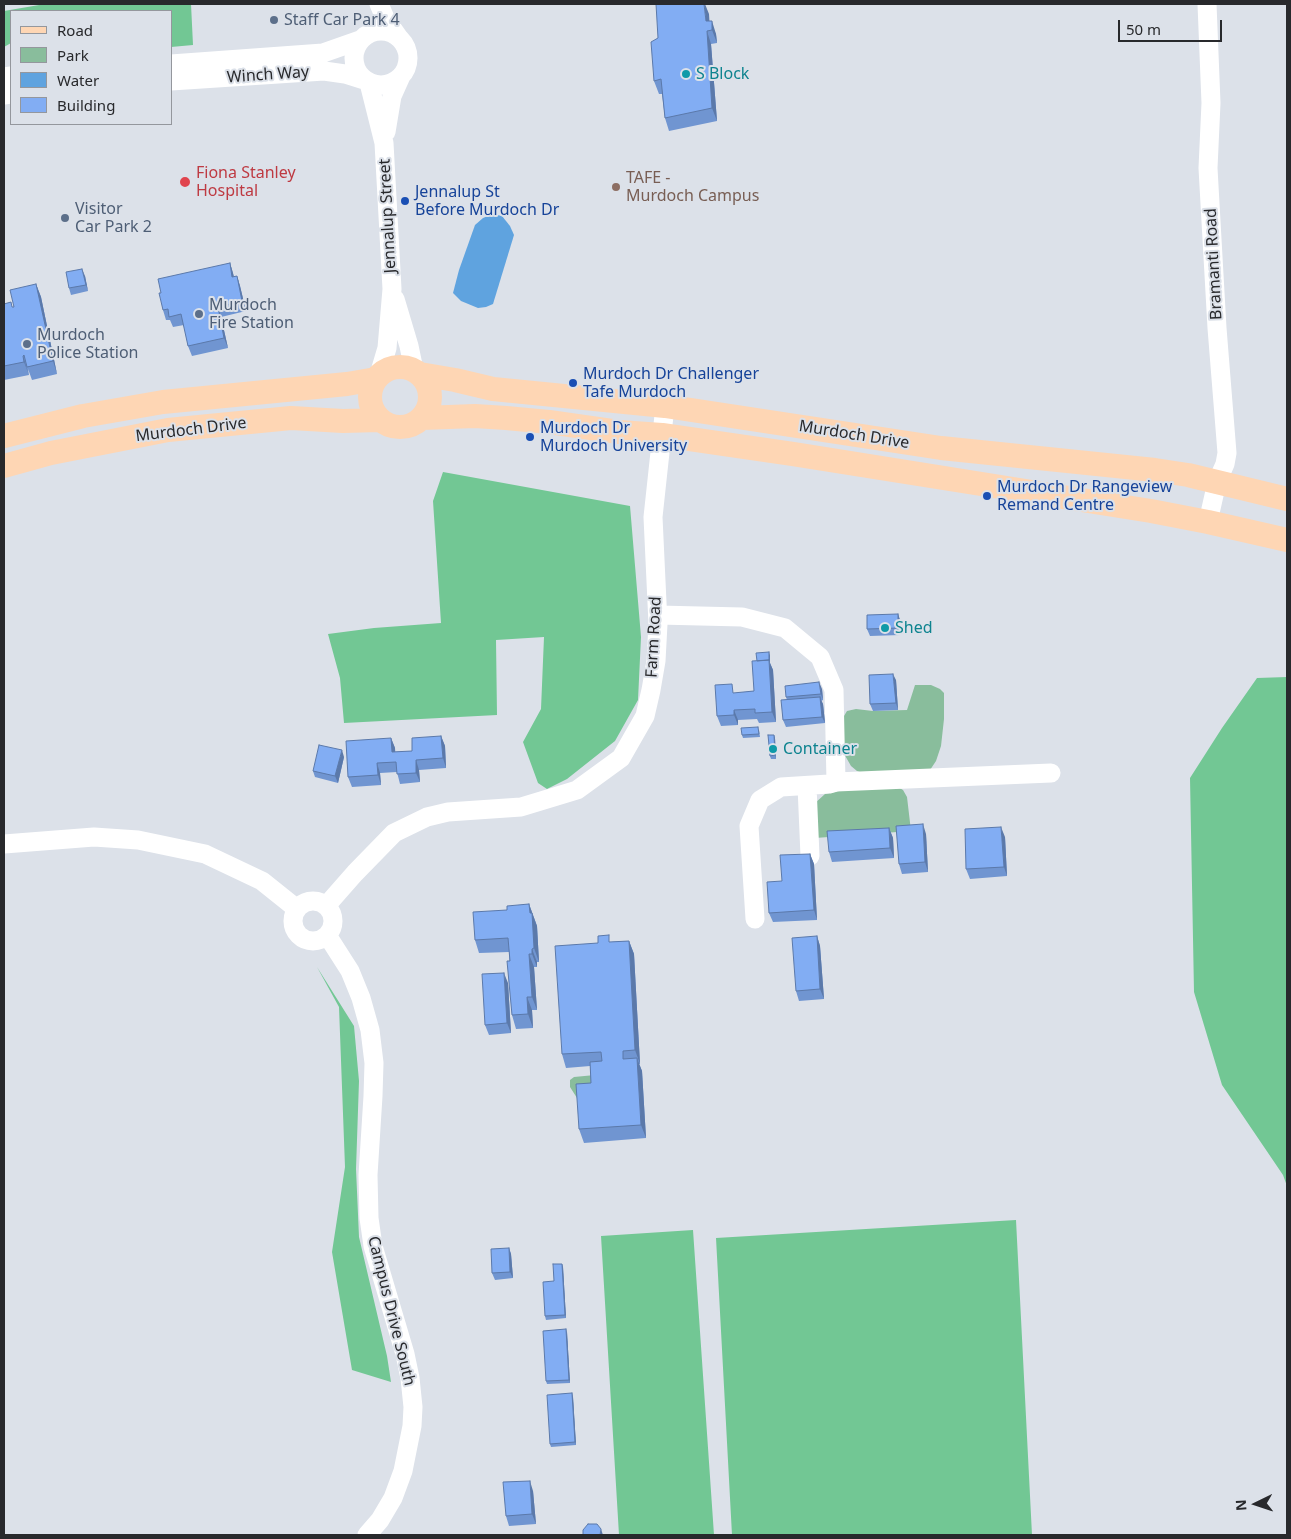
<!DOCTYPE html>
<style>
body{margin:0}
#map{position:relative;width:1291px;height:1539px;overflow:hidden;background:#dce1e9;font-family:"Noto Sans",sans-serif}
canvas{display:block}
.frame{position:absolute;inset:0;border:5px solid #28292c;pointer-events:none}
.legend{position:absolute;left:10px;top:10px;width:162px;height:115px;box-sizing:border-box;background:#dce1e9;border:1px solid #94979d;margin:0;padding:6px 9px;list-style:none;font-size:15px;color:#28292c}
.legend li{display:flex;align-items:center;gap:10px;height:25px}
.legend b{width:25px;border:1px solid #94979d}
.north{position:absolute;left:1231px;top:1479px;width:50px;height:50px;-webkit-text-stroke:4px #dce1e9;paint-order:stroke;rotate:266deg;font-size:14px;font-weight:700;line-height:20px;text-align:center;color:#28292c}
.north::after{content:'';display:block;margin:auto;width:18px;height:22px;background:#28292c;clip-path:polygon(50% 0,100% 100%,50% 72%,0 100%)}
.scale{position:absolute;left:1118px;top:20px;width:104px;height:22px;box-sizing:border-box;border:2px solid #28292c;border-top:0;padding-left:6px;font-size:15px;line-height:18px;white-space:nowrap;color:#28292c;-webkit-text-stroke:4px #dce1e9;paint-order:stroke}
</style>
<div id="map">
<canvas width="1291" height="1539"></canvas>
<div class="frame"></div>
<ul class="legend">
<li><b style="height:6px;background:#fed6b4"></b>Road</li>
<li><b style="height:14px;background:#89bd9c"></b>Park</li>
<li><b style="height:14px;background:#5fa3df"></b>Water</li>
<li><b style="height:14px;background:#82adf3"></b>Building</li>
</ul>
<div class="north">N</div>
<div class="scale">50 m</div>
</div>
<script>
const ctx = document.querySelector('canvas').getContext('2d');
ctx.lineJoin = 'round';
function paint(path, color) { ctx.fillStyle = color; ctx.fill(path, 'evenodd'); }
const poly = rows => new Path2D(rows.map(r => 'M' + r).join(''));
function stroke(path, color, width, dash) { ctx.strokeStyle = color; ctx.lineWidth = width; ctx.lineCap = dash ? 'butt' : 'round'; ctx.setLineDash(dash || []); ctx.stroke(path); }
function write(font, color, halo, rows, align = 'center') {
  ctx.font = font + ' "Noto Sans",sans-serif'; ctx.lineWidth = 4; ctx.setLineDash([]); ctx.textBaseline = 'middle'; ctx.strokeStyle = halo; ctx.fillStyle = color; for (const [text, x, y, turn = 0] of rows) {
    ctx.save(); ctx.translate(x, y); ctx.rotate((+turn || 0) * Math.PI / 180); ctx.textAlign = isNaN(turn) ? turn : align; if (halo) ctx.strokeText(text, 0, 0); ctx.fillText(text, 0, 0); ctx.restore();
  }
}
paint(poly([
 [915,685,931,685,940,689,944,693,944,719,941,746,936,761,930,770,868,775,857,771,851,766,843,752,844,716,847,711,856,709,873,711,907,710],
 [898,787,903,790,907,797,911,831,815,838,814,804,825,794,844,790],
 [595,1075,596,1096,577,1098,570,1087,570,1080,574,1077]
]), '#89bd9c');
paint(poly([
 [45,4,191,4,193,45,171,47,171,11,11,11,11,43,4,47,4,11],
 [443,472,630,506,641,637,638,700,615,741,567,779,547,789,538,783,523,742,541,709,544,637,496,640,497,715,344,723,340,678,328,634,374,628,441,623,433,501],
 [1287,677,1287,1186,1283,1175,1222,1085,1194,992,1190,778,1222,728,1257,678],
 [317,967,354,1026,359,1081,356,1169,359,1237,387,1356,391,1382,352,1370,332,1252,345,1167,339,1007],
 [1016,1220,1032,1535,732,1535,716,1238],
 [693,1230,714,1535,619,1535,601,1236]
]), '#72c794');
paint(poly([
 [493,214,502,216,510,226,514,235,493,304,486,307,478,308,461,301,453,293,459,270,475,225,483,218]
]), '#5fa3df');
stroke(poly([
 [379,4,385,18,399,38],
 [1207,4,1211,103,1208,168,1217,328,1227,453,1225,464,1217,482,1208,522],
 '354 58a27 27 0 1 1 54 0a27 27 0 1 1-54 0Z',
 [171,64,323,53,360,40],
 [4,77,11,76],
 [171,81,324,71,345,74,364,80],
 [369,83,384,143,392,289,387,348,379,375],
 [4,95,11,94],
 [386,132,392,96,401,76],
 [395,299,409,346,414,370],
 [658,615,742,617,785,628,820,657,834,690,836,782,829,784,781,787,760,800,749,826,755,919],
 [836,782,1051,773],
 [807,786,810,856],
 [4,844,94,837,138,840,205,854,262,881,297,909],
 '293 921a20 20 0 1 1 40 0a20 20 0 1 1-40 0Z',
 [326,906,355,873,394,833,427,817,448,812,521,807,577,790,621,758,645,716,651,690,656,661,658,624,653,517,665,406],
 [327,935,350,971,361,998,370,1030,374,1063,373,1096,368,1175,369,1218,373,1246,405,1354,410,1378,413,1407,412,1426,403,1471,393,1498,380,1520,367,1535]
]), '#fff', 19);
stroke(poly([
 '370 397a30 30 0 1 1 60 0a30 30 0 1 1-60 0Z',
 [420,374,455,380,493,389,665,406,941,448,1155,470,1188,475,1287,499],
 [422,418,475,416,506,418,549,422,619,432,662,435,793,454,1151,511,1208,522,1287,540],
 [4,436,83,416,163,402,347,384,376,379],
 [4,466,51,453,168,430,291,418,343,421,380,420]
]), '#fed6b4', 24);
paint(poly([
 [709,14,709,21,716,34,717,43,711,44,717,121,669,131,665,118,662,94,659,94,654,81],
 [230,263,234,277,237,276,240,286,246,311,221,317,228,348,192,356,188,346,184,325,173,327,170,320,166,320,163,310,161,293],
 [85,276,88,291,71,295,69,288],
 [36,284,41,297,57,374,32,380,28,369,29,375,4,380,4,304,12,307,14,307],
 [898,614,900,620,900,635,870,636,867,629],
 [770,655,770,663,773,670,776,722,759,723,757,719,738,720,738,725,721,726,717,716,736,693,754,691,757,661],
 [896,680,898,710,873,711,870,704],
 [822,689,823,700,821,701,823,704,825,723,786,727,783,720,787,700,786,697],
 [759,730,760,737,743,738,742,735],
 [774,735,775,738,776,759,771,759,770,756],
 [441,736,445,746,446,768,419,770,420,782,400,784,397,772,380,773,381,785,352,787,348,777,391,738,395,748,395,752,412,751],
 [344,757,338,783,315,777,313,771],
 [889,828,893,838,894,858,832,862,829,852],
 [926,834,928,872,902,874,899,864],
 [1005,837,1007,876,970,879,966,869],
 [810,854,814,864,817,920,773,922,769,913,782,881],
 [529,904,537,926,539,962,537,962,537,967,534,967,537,1010,532,1010,533,1028,516,1029,512,1015,509,952,479,953,475,940,507,910],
 [817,936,820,946,824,999,799,1001,796,991],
 [629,941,634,954,640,1064,639,1064,642,1071,646,1138,584,1143,579,1129,591,1083,590,1066,566,1068,562,1054,611,942],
 [508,983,511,1033,489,1035,485,1025],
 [509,1248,511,1254,513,1278,495,1280,492,1273],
 [562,1264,563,1267,566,1318,546,1320,545,1316,554,1281],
 [567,1332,570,1383,547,1384,546,1381],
 [572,1393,573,1397,576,1445,551,1447,550,1444],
 [533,1491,536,1524,509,1526,506,1516]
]), '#7095d1');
paint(poly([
 [704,4,705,4,709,14,710,30,706,21],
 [712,21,716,34,717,43,712,30],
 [707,31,711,44,717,121,712,108],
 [230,263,233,273,236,287,232,277],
 [82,269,85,276,88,291,86,285],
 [237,276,240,286,246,311,242,301],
 [36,284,41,297,57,374,53,361],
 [218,307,221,317,228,348,224,338],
 [23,356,27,369,29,375,24,362],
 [898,614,900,620,900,635,898,628],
 [769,652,770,655,770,663,773,670,776,722,772,712],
 [893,674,896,680,898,710,896,703],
 [819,682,822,689,823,700,821,694],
 [820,697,823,704,825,723,822,717],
 [734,710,738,720,738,725,734,715],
 [774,735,775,738,776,759,775,755],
 [441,736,445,746,446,768,443,758],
 [391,738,395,748,396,762,392,752],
 [342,750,344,757,338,783,335,776],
 [416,760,419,770,420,782,416,773],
 [377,763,380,773,381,785,378,775],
 [923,824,926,834,928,872,925,862],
 [1001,827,1005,837,1007,876,1004,867],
 [889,828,893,838,894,858,890,848],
 [810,854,814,864,817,920,814,910],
 [529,904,537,926,539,962,534,948],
 [817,936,820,946,824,999,820,989],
 [629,941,634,954,640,1064,635,1050],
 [532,949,537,962,537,967,532,954],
 [529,954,534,967,537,1010,532,997],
 [504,973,508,983,511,1033,507,1023],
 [527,997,532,1010,533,1028,528,1014],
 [637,1058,642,1071,646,1138,641,1125],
 [509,1248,511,1254,513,1278,510,1272],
 [562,1264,563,1267,566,1318,565,1315],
 [566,1329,567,1332,570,1383,569,1380],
 [572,1393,573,1397,576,1445,575,1442],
 [530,1481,533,1491,536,1524,532,1514],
 [601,1529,603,1535,600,1535]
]), '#5b79aa');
const building = poly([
 [656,4,704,4,706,21,712,21,712,30,707,31,712,108,665,118,661,79,654,81,651,42,658,38,656,4],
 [230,263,232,277,237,276,242,301,218,307,224,338,188,346,181,314,169,317,168,309,163,310,159,293,161,293,158,279,230,263],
 [82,269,86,285,69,288,66,272,82,269],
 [36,284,53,361,27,367,24,355,23,356,24,362,4,366,4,304,11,302,12,307,14,307,10,290,36,284],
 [898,614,898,628,867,629,867,615,898,614],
 [769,652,769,660,757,661,756,653,769,652],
 [769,660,772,712,755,713,755,709,734,710,734,715,717,716,715,685,732,684,733,693,754,691,752,661,769,660],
 [893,674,896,703,870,704,869,675,893,674],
 [819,682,821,694,786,697,785,686,819,682],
 [820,697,822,717,783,720,781,700,820,697],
 [758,727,759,734,742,735,741,728,758,727],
 [768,735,774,735,775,755,770,756,768,735],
 [441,736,443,758,416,760,416,773,397,774,396,762,377,763,378,775,348,777,346,741,391,738,392,752,412,751,412,738,441,736],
 [319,745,342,750,335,776,313,771,319,745],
 [923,824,925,862,899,864,896,826,923,824],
 [1001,827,1004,867,966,869,965,829,1001,827],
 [889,828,890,848,829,852,827,831,889,828],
 [810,854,814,910,769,913,767,882,782,881,780,855,810,854],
 [529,904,530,913,532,913,534,948,532,949,532,954,529,954,532,997,527,997,528,1014,512,1015,507,961,510,961,508,938,475,940,473,912,507,910,507,906,529,904],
 [609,935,609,942,629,941,635,1050,623,1051,623,1059,637,1058,641,1125,579,1129,576,1084,591,1083,590,1062,602,1061,601,1052,562,1054,555,946,598,943,598,936,609,935],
 [817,936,820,989,796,991,792,938,817,936],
 [504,973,507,1023,485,1025,482,974,504,973],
 [509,1248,510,1272,492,1273,491,1249,509,1248],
 [553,1264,562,1264,565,1315,545,1316,543,1282,554,1281,553,1264],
 [566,1329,569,1380,546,1381,543,1331,566,1329],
 [572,1393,575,1442,550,1444,547,1395,572,1393],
 [530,1481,532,1514,506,1516,503,1482,530,1481],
 [588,1524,597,1524,601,1529,600,1535,583,1535,583,1530,588,1524]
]);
paint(building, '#82adf3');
stroke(building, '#5b79aa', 1);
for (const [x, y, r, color] of [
 [274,20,5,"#5c6f8a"],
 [686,74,5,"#0f9aa8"],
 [185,182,6,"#e0444e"],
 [616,187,5,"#8d6e63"],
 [405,201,5,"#1a4fb4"],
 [65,218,5,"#5c6f8a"],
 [199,314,5,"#5c6f8a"],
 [27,344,5,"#5c6f8a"],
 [573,383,5,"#1a4fb4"],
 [530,437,5,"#1a4fb4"],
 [987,496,5,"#1a4fb4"],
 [885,628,5,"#0f9aa8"],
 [773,749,5,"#0f9aa8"]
]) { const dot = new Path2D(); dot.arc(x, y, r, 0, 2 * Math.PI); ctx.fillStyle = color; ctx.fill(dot); stroke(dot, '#dce1e9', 2); }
write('16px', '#4e5e75', '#dce1e9', [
 ["Staff Car Park 4",284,20],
 ["Visitor",75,209],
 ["Car Park 2",75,227],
 ["Murdoch",209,305],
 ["Fire Station",209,323],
 ["Murdoch",37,335],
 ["Police Station",37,353]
], 'left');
write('16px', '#0d838f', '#dce1e9', [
 ["S Block",696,74],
 ["Shed",895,628],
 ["Container",783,749]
], 'left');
write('16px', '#28292c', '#dce1e9', [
 ["Winch Way",268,75,-4],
 ["Jennalup Street",388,216,-93],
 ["Bramanti Road",1214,264,-93],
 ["Murdoch Drive",191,430,-7],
 ["Murdoch Drive",854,435,9],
 ["Farm Road",654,637,-87],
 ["Campus Drive South",391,1311,76]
]);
write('16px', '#be3a42', '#dce1e9', [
 ["Fiona Stanley",196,173],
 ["Hospital",196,191]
], 'left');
write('16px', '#785e54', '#dce1e9', [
 ["TAFE -",626,178],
 ["Murdoch Campus",626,196]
], 'left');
write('16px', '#164399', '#dce1e9', [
 ["Jennalup St",415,192],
 ["Before Murdoch Dr",415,210],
 ["Murdoch Dr Challenger",583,374],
 ["Tafe Murdoch",583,392],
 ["Murdoch Dr",540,428],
 ["Murdoch University",540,446],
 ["Murdoch Dr Rangeview",997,487],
 ["Remand Centre",997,505]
], 'left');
</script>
